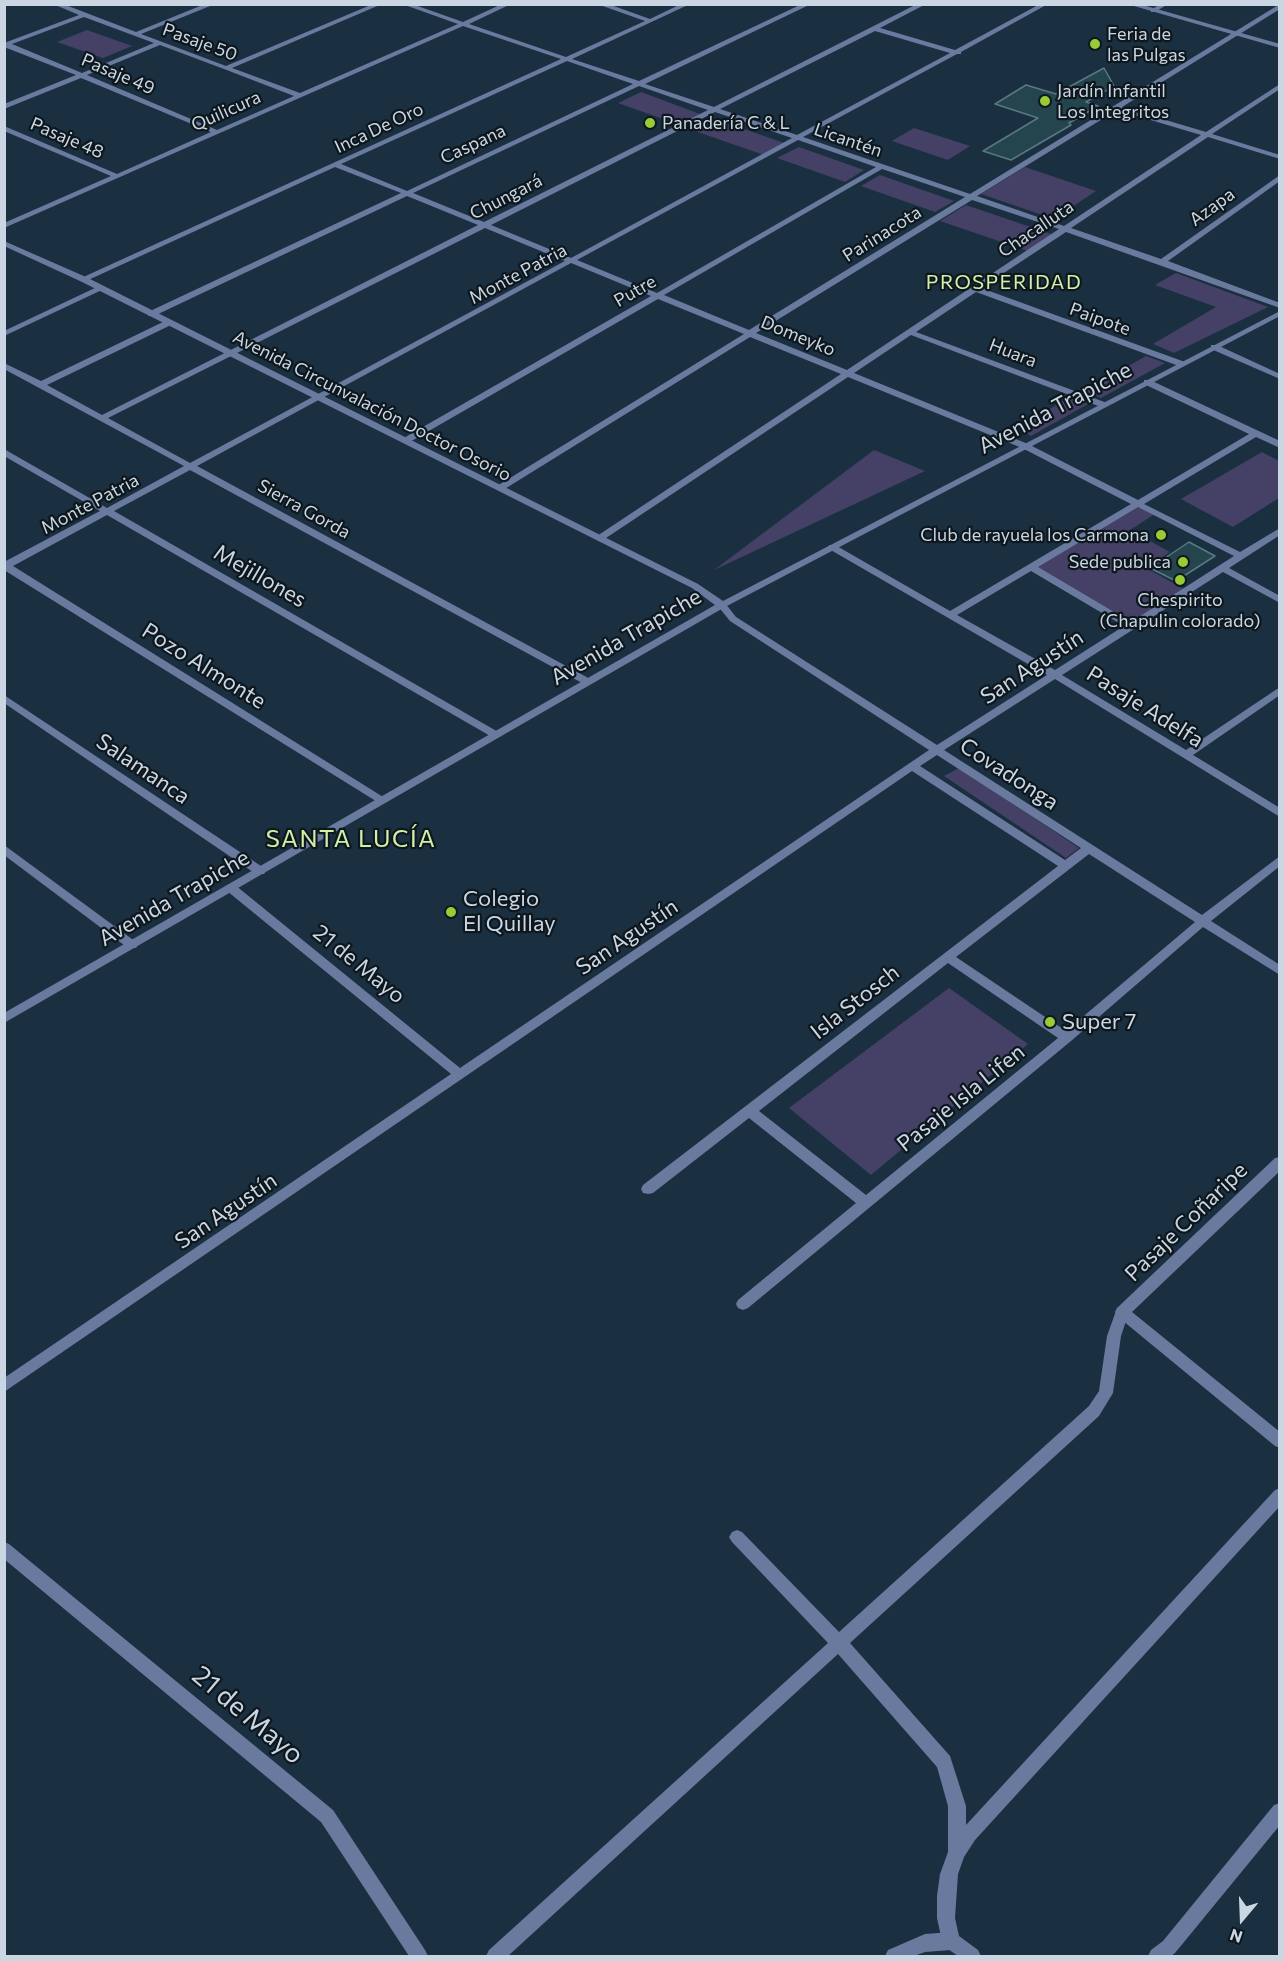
<!DOCTYPE html>
<meta charset="utf-8">
<style>
body{margin:0}
#map{position:relative;width:1284px;height:1961px;overflow:hidden;background:#1a3040;font-family:Commissioner,sans-serif}
canvas{display:block}
.frame{position:absolute;inset:0;border:6px solid #cad7e2;pointer-events:none}
.north{position:absolute;left:1212px;top:1889px;width:60px;height:60px;-webkit-text-stroke:4px #0e171e;paint-order:stroke;rotate:199deg;font-size:16px;font-weight:700;line-height:24px;text-align:center;color:#cad7e2}
.north::after{content:'';display:block;margin:auto;width:21px;height:27px;background:#cad7e2;clip-path:polygon(50% 0,100% 100%,50% 72%,0 100%)}
</style>
<div id="map">
<canvas width="1284" height="1961"></canvas>
<div class="frame"></div>
<div class="north">N</div>
</div>
<script>
const ctx = document.querySelector('canvas').getContext('2d');
ctx.lineJoin = 'round';
function paint(path, color) { ctx.fillStyle = color; ctx.fill(path, 'evenodd'); }
const poly = rows => new Path2D(rows.map(r => 'M' + r).join(''));
function stroke(path, color, width, dash) { ctx.strokeStyle = color; ctx.lineWidth = width; ctx.lineCap = dash ? 'butt' : 'round'; ctx.setLineDash(dash || []); ctx.stroke(path); }
function write(font, color, halo, rows, align = 'center') {
  ctx.font = font + ' Commissioner,sans-serif'; ctx.lineWidth = 4.5; ctx.setLineDash([]); ctx.textBaseline = 'middle'; ctx.strokeStyle = halo; ctx.fillStyle = color; for (const [text, x, y, turn = 0] of rows) {
    ctx.save(); ctx.translate(x, y); ctx.rotate((+turn || 0) * Math.PI / 180); ctx.textAlign = isNaN(turn) ? turn : align; if (halo) ctx.strokeText(text, 0, 0); ctx.fillText(text, 0, 0); ctx.restore();
  }
}
paint(poly([
 [87,30,132,46,103,58,57,42],
 [641,92,700,114,680,125,618,103],
 [710,117,784,143,764,155,689,129],
 [914,128,970,146,948,160,892,141],
 [799,147,864,170,845,182,777,158],
 [1025,167,1096,191,1054,219,981,194],
 [880,175,954,201,935,212,861,186],
 [966,205,1054,235,1028,251,940,221],
 [1176,273,1268,307,1174,353,1153,344,1216,307,1155,285],
 [1146,356,1165,363,1101,398,1084,391],
 [1071,396,1088,404,1031,436,1019,428],
 [874,450,925,471,714,570],
 [1262,452,1279,461,1279,498,1233,527,1181,499],
 [1137,504,1155,514,1130,530,1170,552,1146,568,1184,589,1130,624,1035,567],
 [959,768,1079,848,1066,858,944,776],
 [949,988,1028,1044,871,1175,789,1108]
]), '#454066');
const building = poly([
 [1104,68,1114,86,1086,102,1098,106,1069,123,1071,125,1011,160,983,151,1038,118,995,104,1026,85,1056,94,1104,68],
 [1189,542,1215,556,1176,581,1150,568,1189,542]
]);
paint(building, '#25454e');
stroke(building, '#587983', 1.5);
paint(poly([
 [1122,1306,1127,1308,1129,1312,1121,1336,1113,1393,1099,1416,850,1643,950,1756,966,1806,966,1825,1275,1490,1280,1488,1280,1506,975,1840,964,1857,958,1874,955,1918,959,1936,978,1950,981,1956,958,1956,945,1947,942,1941,937,1918,937,1896,940,1874,948,1852,948,1806,937,1767,838,1654,508,1956,486,1956,489,1950,828,1643,732,1542,729,1537,732,1532,737,1530,742,1532,839,1632,1089,1406,1099,1391,1107,1336,1117,1308,1122,1306],
 [1280,1803,1280,1825,1175,1953,1171,1956,1148,1956,1151,1950,1163,1941,1274,1805,1280,1803]
]), '#697a9e');
paint(poly([
 [53,4,63,4,136,32,205,4,215,4,141,34,226,66,373,4,382,4,232,68,300,93,458,24,402,4,412,4,463,22,502,4,511,4,469,24,566,57,645,21,597,4,608,4,650,19,681,4,690,4,572,59,639,81,802,4,811,4,645,84,714,107,917,4,926,4,880,28,955,50,1040,4,1048,4,961,52,961,54,957,54,803,137,970,194,1280,4,1280,9,1122,107,1206,132,1280,84,1280,89,1212,134,1280,155,1280,159,1208,137,1071,228,1161,259,1280,175,1280,181,1168,261,1280,303,1280,308,1066,232,981,288,1185,362,1185,366,1179,366,976,292,916,332,1107,403,1107,407,1101,407,911,335,854,373,1028,444,1138,500,1249,434,1144,384,1144,380,1150,380,1280,441,1280,448,1256,437,1144,504,1240,552,1280,528,1280,535,1229,568,1280,596,1280,603,1223,572,1062,675,1186,750,1280,687,1280,695,1193,755,1280,808,1280,817,1055,679,944,750,1202,915,1280,856,1280,866,1211,921,1280,965,1280,975,1203,927,1071,1041,748,1308,743,1310,738,1308,736,1304,738,1300,856,1203,749,1118,653,1193,648,1194,643,1193,641,1189,643,1185,1058,866,912,771,4,1392,4,1378,451,1074,227,891,225,888,227,885,235,885,460,1068,929,750,730,621,717,605,719,603,725,603,736,617,937,745,1047,675,829,549,829,545,835,545,950,611,1131,504,1022,448,848,377,603,540,597,540,597,536,841,374,750,337,503,490,497,490,497,486,744,334,658,299,408,443,402,443,402,439,651,296,571,263,197,466,592,680,592,684,584,684,190,470,114,511,500,733,501,735,500,737,492,737,107,515,13,566,388,800,383,804,379,803,4,570,4,562,100,511,4,456,4,449,107,508,184,466,4,369,4,363,41,381,165,321,171,321,171,325,47,385,102,415,478,225,407,196,154,316,148,316,148,312,401,193,335,167,86,281,79,279,561,59,463,26,4,228,4,223,111,176,4,131,4,126,117,174,211,132,81,78,4,109,4,104,76,75,4,47,4,43,79,15,53,4],
 [84,17,154,43,82,73,12,44,84,17],
 [875,31,950,53,797,135,720,109,875,31],
 [160,45,224,69,294,96,217,130,87,75,160,45],
 [567,61,633,84,407,191,341,164,567,61],
 [639,86,708,110,484,222,413,193,639,86],
 [1117,110,1201,135,1064,226,977,196,1117,110],
 [715,112,792,138,571,258,491,225,715,112],
 [798,140,876,167,657,293,577,260,798,140],
 [882,169,965,197,749,330,664,295,882,169],
 [972,200,1059,229,847,370,756,333,972,200],
 [485,228,565,261,190,463,108,418,485,228],
 [1138,507,1234,556,1131,622,1038,567,1138,507],
 [1031,571,1124,626,1055,670,957,615,1031,571],
 [937,755,1081,848,1065,860,920,766,937,755],
 [1089,854,1195,922,1066,1031,956,957,1089,854],
 [948,963,1058,1038,866,1195,759,1111,948,963],
 [1160,4,1168,4,1155,12,1151,12,1151,10,1160,4],
 [97,287,104,289,4,336,4,331,97,287],
 [1211,345,1217,345,1280,374,1280,379,1211,349,1211,345],
 [4,695,264,868,266,871,264,874,256,874,4,703,4,695],
 [4,845,136,942,138,945,136,948,128,948,4,855,4,845],
 [1280,1157,1280,1171,1132,1312,1280,1432,1280,1448,1275,1446,1117,1316,1115,1312,1117,1308,1275,1158,1280,1157],
 [4,1542,9,1544,333,1810,425,1950,428,1956,409,1956,321,1822,4,1559,4,1542],
 [951,1932,957,1935,960,1941,957,1947,951,1950,925,1952,914,1956,885,1956,888,1950,925,1934,951,1932]
]), '#697a9e');
paint(poly([
 [1127,4,1139,4,1280,44,1280,48,1127,4],
 [4,241,86,277,698,584,723,601,1280,311,1280,316,725,607,4,1023,4,1013,715,605,692,588,80,281,4,246,4,241]
]), '#697a9e');
for (const [x, y, r, color] of [
 [1095,44,6,"#99cb36"],
 [1045,101,6,"#99cb36"],
 [650,123,6,"#99cb36"],
 [1161,535,6,"#99cb36"],
 [1183,562,6,"#99cb36"],
 [1180,580,6,"#99cb36"],
 [451,912,6,"#99cb36"],
 [1050,1022,6,"#99cb36"]
]) { const dot = new Path2D(); dot.arc(x, y, r, 0, 2 * Math.PI); ctx.fillStyle = color; ctx.fill(dot); stroke(dot, '#0e171e', 2); }
write('18px', '#cad7e2', '#0e171e', [
 ["Feria de",1107,34],
 ["las Pulgas",1107,55],
 ["Jardín Infantil",1057,91],
 ["Los Integritos",1057,112],
 ["Panadería C & L",662,123],
 ["Club de rayuela los Carmona",1149,535,"right"],
 ["Sede publica",1171,562,"right"],
 ["Chespirito",1180,600,"center"],
 ["(Chapulin colorado)",1180,621,"center"]
], 'left');
write('18px', '#cad7e2', '#0e171e', [
 ["Pasaje 50",200,42,20],
 ["Pasaje 49",118,74,23],
 ["Quilicura",226,111,-24],
 ["Inca De Oro",379,128,-25],
 ["Pasaje 48",67,138,23],
 ["Licantén",848,140,19],
 ["Caspana",473,144,-25],
 ["Chungará",506,197,-27],
 ["Azapa",1212,207,-36],
 ["Chacalluta",1036,229,-34],
 ["Parinacota",882,234,-32],
 ["Monte Patria",518,274,-28],
 ["Putre",635,291,-30],
 ["Paipote",1100,319,20],
 ["Domeyko",798,336,22],
 ["Huara",1013,353,21],
 ["Avenida Circunvalación Doctor Osorio",372,406,27],
 ["Monte Patria",90,504,-28],
 ["Sierra Gorda",304,509,29]
]);
ctx.letterSpacing = '1.5px';
write('20px', '#d2f1a8', '#0e171e', [
 ["PROSPERIDAD",1004,282]
]);
ctx.letterSpacing = '0px';
write('22px', '#cad7e2', '#0e171e', [
 ["Avenida Trapiche",1055,408,-28],
 ["Mejillones",260,576,30],
 ["Avenida Trapiche",626,637,-30],
 ["Pozo Almonte",204,666,32],
 ["San Agustín",1032,667,-33],
 ["Pasaje Adelfa",1145,707,32],
 ["Salamanca",143,769,34],
 ["Covadonga",1009,774,33],
 ["Avenida Trapiche",174,898,-30],
 ["San Agustín",627,937,-34],
 ["21 de Mayo",359,964,39],
 ["Isla Stosch",855,1002,-38],
 ["Pasaje Isla Lifen",961,1098,-39],
 ["San Agustín",226,1211,-34],
 ["Pasaje Coñaripe",1186,1222,-44]
]);
write('22px', '#cad7e2', '#0e171e', [
 ["Colegio",463,899],
 ["El Quillay",463,924],
 ["Super 7",1062,1022]
], 'left');
ctx.letterSpacing = '1.5px';
write('24px', '#d2f1a8', '#0e171e', [
 ["SANTA LUCÍA",351,839]
]);
ctx.letterSpacing = '0px';
write('27px', '#cad7e2', '#0e171e', [
 ["21 de Mayo",248,1715,40]
]);
</script>
